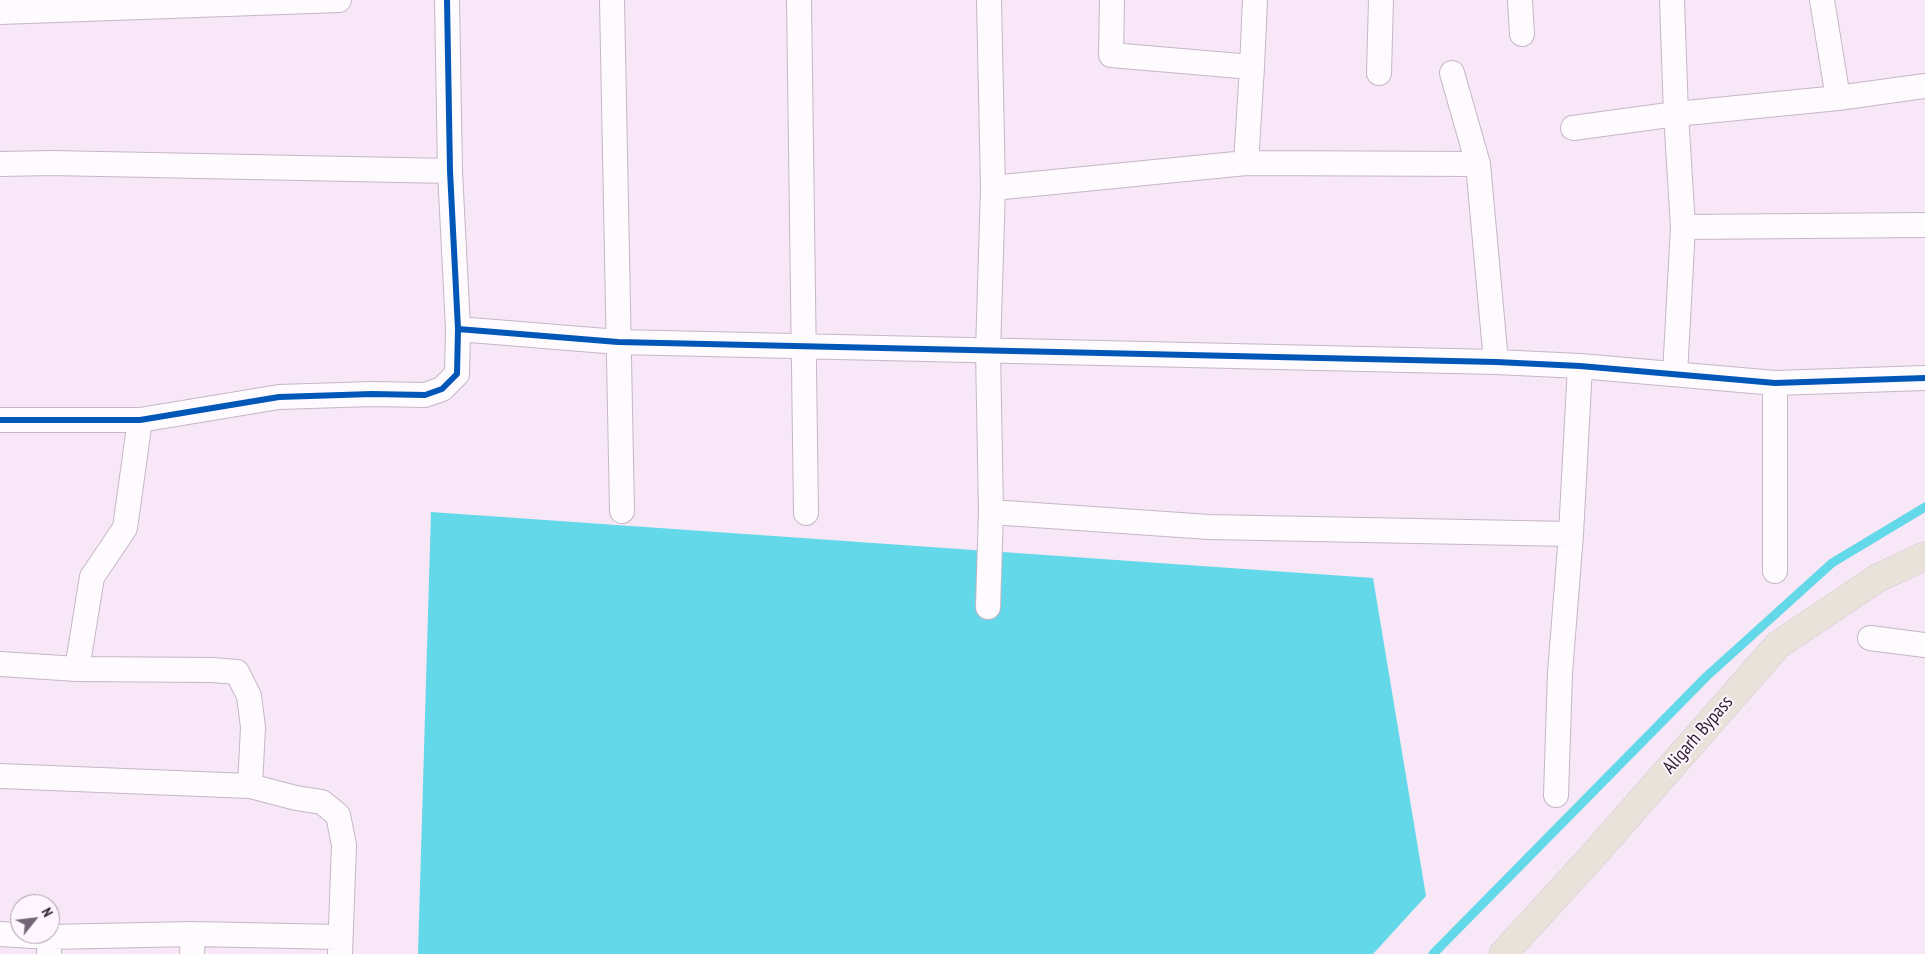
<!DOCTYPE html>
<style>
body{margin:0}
#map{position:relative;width:1925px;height:954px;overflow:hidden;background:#f7e7f7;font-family:"PT Sans Narrow",sans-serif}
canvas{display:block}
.north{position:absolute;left:10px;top:894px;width:50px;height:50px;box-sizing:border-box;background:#fef5ff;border:1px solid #ab9fac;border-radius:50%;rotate:61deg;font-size:14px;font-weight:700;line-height:20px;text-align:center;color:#2e1d30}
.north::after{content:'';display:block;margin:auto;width:18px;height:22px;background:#746476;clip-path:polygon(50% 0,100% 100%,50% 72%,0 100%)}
</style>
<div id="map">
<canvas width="1925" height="954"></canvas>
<div class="north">N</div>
</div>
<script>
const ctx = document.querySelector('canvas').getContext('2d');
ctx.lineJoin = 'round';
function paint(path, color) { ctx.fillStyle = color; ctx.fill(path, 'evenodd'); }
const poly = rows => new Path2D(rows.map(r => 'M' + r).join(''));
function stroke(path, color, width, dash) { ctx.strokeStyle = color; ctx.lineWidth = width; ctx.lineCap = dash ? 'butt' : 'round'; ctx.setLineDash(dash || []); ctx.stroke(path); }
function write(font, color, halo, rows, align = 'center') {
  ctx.font = font + ' "PT Sans Narrow",sans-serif'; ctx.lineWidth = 4; ctx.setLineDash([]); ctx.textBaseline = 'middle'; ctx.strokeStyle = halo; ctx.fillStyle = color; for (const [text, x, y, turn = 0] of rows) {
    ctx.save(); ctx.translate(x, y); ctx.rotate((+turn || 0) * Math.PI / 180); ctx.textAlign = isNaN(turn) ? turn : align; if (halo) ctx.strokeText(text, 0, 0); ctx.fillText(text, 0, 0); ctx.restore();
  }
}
paint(poly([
 [431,512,1373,578,1426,896,1373,954,418,954]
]), '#63d8e8');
stroke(poly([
 [1433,954,1707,676,1832,563,1925,507]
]), '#63d8e8', 9);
const minor = poly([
 [612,0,622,511],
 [799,0,806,513],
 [1112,0,1111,55,1252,67,1255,0],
 [1520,0,1522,34],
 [1822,0,1838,98],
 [0,12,339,0],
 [1379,73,1381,0],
 [1452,73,1478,164],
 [1573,128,1676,114,1672,0],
 [1246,163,1252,67],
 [0,164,51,163,450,171],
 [993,188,1246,163,1478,164,1496,362],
 [1683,227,1925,225],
 [458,329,618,342,1496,362,1580,366,1775,383,1925,378],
 [1675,374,1683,227,1676,114,1838,98,1925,86],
 [0,420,140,420,279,397,372,394,425,395,442,389,457,374,458,329,450,171,447,0],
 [991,512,1209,527,1571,534],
 [1775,571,1775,383],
 [988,607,991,512,988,351,993,188,989,0],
 [1870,638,1925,645],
 [0,664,77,669,92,577,125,528,140,420],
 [77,669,212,670,237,672,249,696,253,727,250,786],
 [0,776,250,786,296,798,322,802,338,815,344,845,340,954],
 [1556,795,1560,673,1571,534,1580,366],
 [0,934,49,937],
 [49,954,49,937,193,934,340,937],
 [192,954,193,934]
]);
const trunk = poly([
 [1503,954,1590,859,1778,645,1878,578,1925,556]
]);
stroke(minor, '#c6b6c6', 26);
stroke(trunk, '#d2c9d2', 29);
stroke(minor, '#fefbfe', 24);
stroke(trunk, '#e8e2da', 28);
stroke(poly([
 [458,329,618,342,1496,362,1580,366,1775,383,1925,378],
 [0,420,140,420,279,397,372,394,425,395,442,389,457,374,458,329,450,171,447,0]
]), '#0057b8', 6);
write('19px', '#2e1d30', '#fef5ff', [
 ["Aligarh Bypass",1698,735,-49]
]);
</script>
